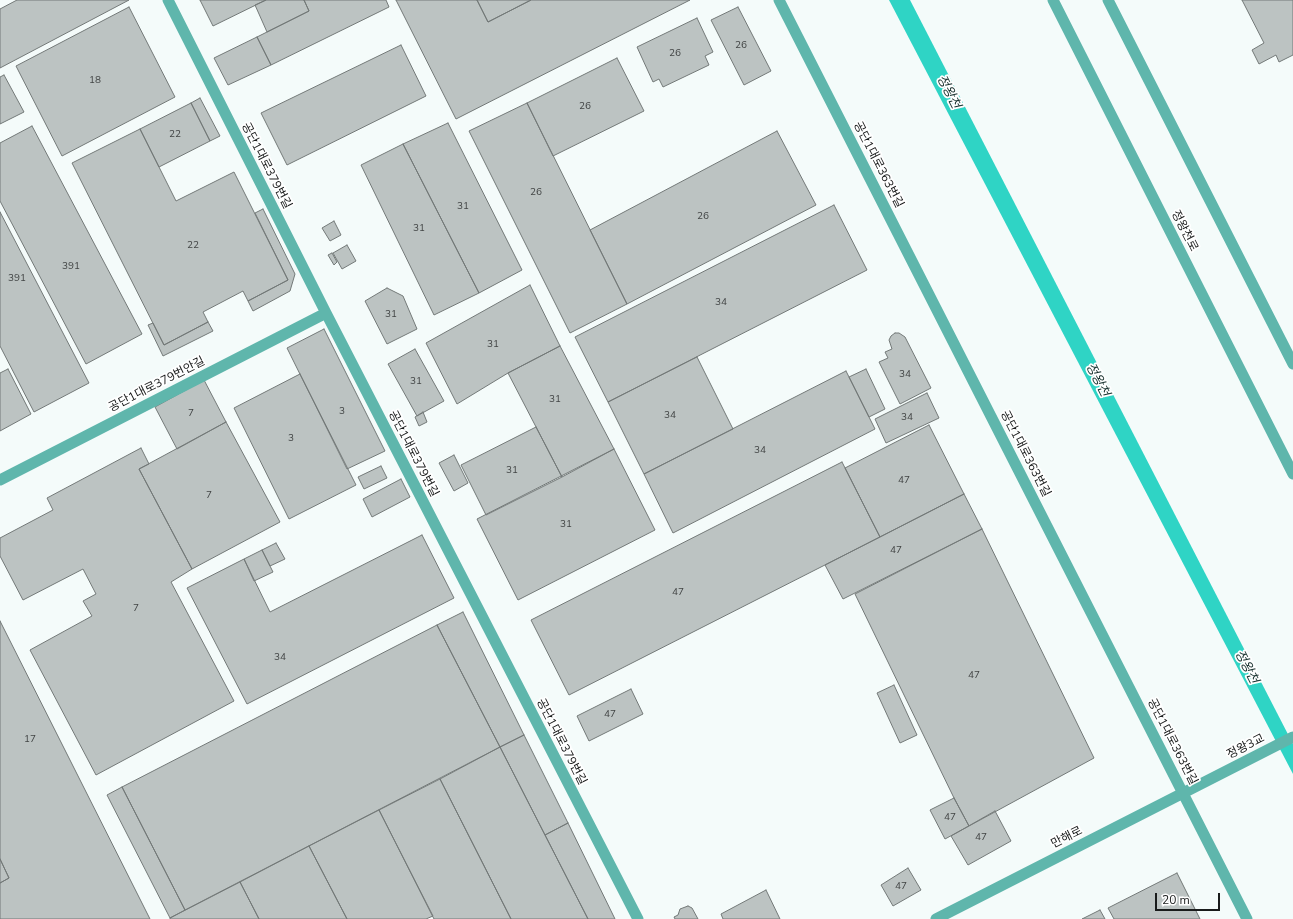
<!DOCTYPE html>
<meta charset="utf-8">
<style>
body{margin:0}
#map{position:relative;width:1293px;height:919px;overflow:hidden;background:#f4fbfa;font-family:"Nunito Sans",sans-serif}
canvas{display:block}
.scale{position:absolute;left:1155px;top:893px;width:65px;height:18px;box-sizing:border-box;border:2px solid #191b1b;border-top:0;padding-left:5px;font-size:12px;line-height:14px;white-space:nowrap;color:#191b1b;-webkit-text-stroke:3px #fff;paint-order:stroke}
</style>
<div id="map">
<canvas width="1293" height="919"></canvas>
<div class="scale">20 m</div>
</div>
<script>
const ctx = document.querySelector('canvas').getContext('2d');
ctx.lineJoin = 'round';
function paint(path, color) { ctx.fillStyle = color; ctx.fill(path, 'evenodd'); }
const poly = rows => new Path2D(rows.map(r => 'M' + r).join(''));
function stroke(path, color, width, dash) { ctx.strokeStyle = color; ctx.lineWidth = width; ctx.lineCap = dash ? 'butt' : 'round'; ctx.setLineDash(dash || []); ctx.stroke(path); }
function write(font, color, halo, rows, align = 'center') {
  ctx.font = font + ' "Nunito Sans","Noto Sans KR",sans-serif'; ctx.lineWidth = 3.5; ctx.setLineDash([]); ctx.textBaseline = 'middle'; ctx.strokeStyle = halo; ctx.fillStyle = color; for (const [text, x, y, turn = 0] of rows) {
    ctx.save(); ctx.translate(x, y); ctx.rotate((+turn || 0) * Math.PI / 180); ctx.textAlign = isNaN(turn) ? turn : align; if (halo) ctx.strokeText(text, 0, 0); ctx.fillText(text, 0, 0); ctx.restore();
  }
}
paint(poly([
 [889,0,910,0,1293,744,1293,774]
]), '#2fd4c5');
const building = poly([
 [17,0,129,0,0,68,0,9,17,0],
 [200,0,266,0,213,26,200,0],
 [266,0,304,0,309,11,267,32,255,5,266,0],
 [304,0,386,0,389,7,271,65,257,37,309,11,304,0],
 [396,0,477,0,488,22,531,0,690,0,456,119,396,0],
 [477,0,531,0,488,22,477,0],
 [1242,0,1293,0,1293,55,1279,62,1276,55,1259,64,1252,50,1264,43,1242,0],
 [129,7,175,97,62,156,16,66,129,7],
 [738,7,771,71,744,85,711,20,738,7],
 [697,18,713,52,705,56,709,65,663,87,659,79,653,82,637,47,697,18],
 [257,37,271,65,228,85,214,58,257,37],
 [401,45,426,96,287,165,261,113,401,45],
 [617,58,644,111,553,156,527,103,617,58],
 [4,75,24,112,0,124,0,77,4,75],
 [200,98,220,136,210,141,191,103,200,98],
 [191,103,210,141,159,167,140,129,191,103],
 [527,103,627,304,570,333,469,131,527,103],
 [448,123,522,270,479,293,403,144,448,123],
 [32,126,142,334,86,364,0,201,0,143,32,126],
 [140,129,176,201,234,172,288,280,248,301,243,291,203,312,208,322,164,345,72,163,140,129],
 [777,131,816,205,627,304,590,230,777,131],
 [403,144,479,293,434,315,361,165,403,144],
 [834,205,867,270,608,402,575,337,834,205],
 [263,209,295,274,290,291,253,311,248,301,288,280,255,213,263,209],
 [0,212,89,383,34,412,0,346,0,212],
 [334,221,341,235,330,241,322,228,334,221],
 [347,245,356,261,342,269,333,253,347,245],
 [332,253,337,262,334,265,328,255,332,253],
 [530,285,560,346,508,373,457,404,426,343,530,285],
 [387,288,403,296,417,329,387,344,365,301,387,288],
 [208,322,213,331,163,356,148,325,153,323,164,345,208,322],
 [324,329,385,451,347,469,287,348,324,329],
 [895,333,899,333,905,337,931,388,900,404,879,362,888,358,885,352,892,349,889,340,891,336,895,333],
 [560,346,614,449,562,477,508,373,560,346],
 [415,349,444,401,417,416,388,364,415,349],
 [697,357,733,429,644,474,608,402,697,357],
 [8,369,31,414,0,431,0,373,8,369],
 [866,369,885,409,869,417,849,377,866,369],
 [846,371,875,429,673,533,644,474,846,371],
 [300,374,356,485,289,519,234,408,300,374],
 [204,380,226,422,177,449,155,407,204,380],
 [927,393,939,418,886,443,875,419,927,393],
 [423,412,427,422,419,426,415,417,423,412],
 [226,422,280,522,192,569,139,469,226,422],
 [929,425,964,494,880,537,845,468,929,425],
 [536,427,562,477,486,515,461,465,536,427],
 [141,448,149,464,139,469,192,569,171,582,234,701,96,775,30,650,92,616,83,601,96,594,83,569,23,600,0,556,0,538,53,510,47,498,141,448],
 [614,449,655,530,518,600,477,519,614,449],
 [454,455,468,483,454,491,439,463,454,455],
 [842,462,880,537,569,695,531,620,842,462],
 [381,466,387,478,364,489,358,477,381,466],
 [401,479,410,497,372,517,363,499,401,479],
 [964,494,982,529,843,599,825,565,964,494],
 [982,529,1094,758,969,826,954,798,855,594,982,529],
 [422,535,454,598,247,704,187,588,244,559,270,612,422,535],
 [276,543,285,559,270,566,262,550,276,543],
 [262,550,273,572,254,581,244,559,262,550],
 [463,612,524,735,500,747,437,625,463,612],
 [0,621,150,919,0,919,0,883,9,878,0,859,0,621],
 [437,625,500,747,185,910,122,787,437,625],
 [894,685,917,735,900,743,877,693,894,685],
 [631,689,643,714,589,741,577,716,631,689],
 [524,735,568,823,545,835,500,747,524,735],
 [500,747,545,835,588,919,511,919,440,779,500,747],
 [440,779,511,919,434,919,379,810,440,779],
 [122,787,185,910,170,918,107,795,122,787],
 [954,798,969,826,945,839,930,810,954,798],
 [379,810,433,916,426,919,347,919,309,846,379,810],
 [995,811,1011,841,968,865,951,836,995,811],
 [568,823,615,919,588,919,545,835,568,823],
 [309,846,347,919,259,919,240,882,309,846],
 [0,859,9,878,0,883,0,859],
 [908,868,921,890,893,906,881,885,908,868],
 [1177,873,1200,919,1114,919,1108,908,1177,873],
 [240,882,259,919,170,919,170,918,240,882],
 [766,890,780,919,723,919,721,914,766,890],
 [688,906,692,908,698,919,675,919,674,917,678,915,680,909,688,906],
 [1100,910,1105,919,1082,919,1100,910]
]);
paint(building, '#bcc3c2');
stroke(building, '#737978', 1);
stroke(poly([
 [168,0,326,313,638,919],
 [0,480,326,313]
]), '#5fb6ac', 11);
stroke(poly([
 [779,0,1247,919],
 [1053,0,1293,474],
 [1108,0,1293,364],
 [936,919,1293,737]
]), '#5fb6ac', 11);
write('10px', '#424545', null, [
 ["26",741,46],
 ["26",675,54],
 ["18",95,81],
 ["26",585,107],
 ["22",175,135],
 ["26",536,193],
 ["31",463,207],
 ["26",703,217],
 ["31",419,229],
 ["22",193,246],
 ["391",71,267],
 ["391",17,279],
 ["34",721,303],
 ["31",391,315],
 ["31",493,345],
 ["34",905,375],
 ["31",416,382],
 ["31",555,400],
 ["3",342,412],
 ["7",191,414],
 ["34",670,416],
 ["34",907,418],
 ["3",291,439],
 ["34",760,451],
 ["31",512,471],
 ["47",904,481],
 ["7",209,496],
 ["31",566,525],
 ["47",896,551],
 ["47",678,593],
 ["7",136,609],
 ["34",280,658],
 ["47",974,676],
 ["47",610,715],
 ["17",30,740],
 ["47",950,818],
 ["47",981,838],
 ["47",901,887]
]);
write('12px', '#191b1b', '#fff', [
 ["공단1대로363번길",878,165,63],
 ["공단1대로379번길",266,166,63],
 ["정왕천로",1184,231,63],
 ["공단1대로379번안길",157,385,-27],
 ["공단1대로379번길",413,454,63],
 ["공단1대로363번길",1025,454,63],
 ["공단1대로379번길",561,742,63],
 ["공단1대로363번길",1172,742,63],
 ["정왕3교",1246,747,-27],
 ["만해로",1067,838,-27]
]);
write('italic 13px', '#1a3330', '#fff', [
 ["정왕천",948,92,63],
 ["정왕천",1097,380,63],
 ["정왕천",1246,667,63]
]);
</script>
